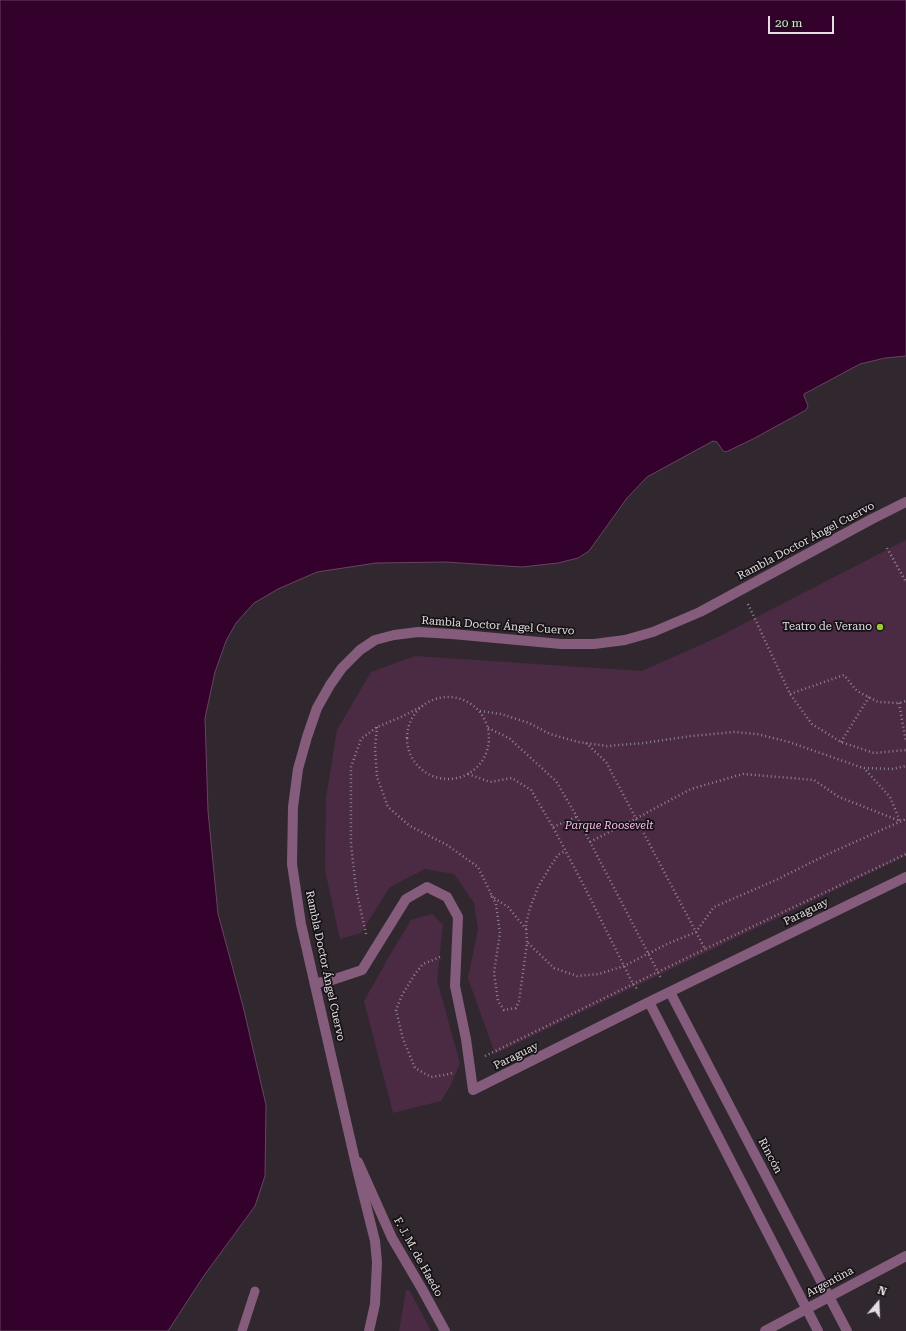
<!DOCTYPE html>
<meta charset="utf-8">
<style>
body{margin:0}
#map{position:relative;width:906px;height:1331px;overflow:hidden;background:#30282e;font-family:"Roboto Serif",serif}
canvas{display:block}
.north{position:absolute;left:858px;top:1283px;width:40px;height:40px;-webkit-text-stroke:3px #161215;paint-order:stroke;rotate:19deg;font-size:11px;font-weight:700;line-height:16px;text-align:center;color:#e3dee2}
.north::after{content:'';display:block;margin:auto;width:14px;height:18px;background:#e3dee2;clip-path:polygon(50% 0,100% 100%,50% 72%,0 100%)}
.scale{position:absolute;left:768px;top:16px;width:66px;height:18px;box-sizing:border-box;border:2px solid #e3dee2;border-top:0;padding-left:5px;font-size:12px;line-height:14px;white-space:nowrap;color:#e3dee2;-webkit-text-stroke:3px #161215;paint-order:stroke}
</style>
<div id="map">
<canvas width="906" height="1331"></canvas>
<div class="north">N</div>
<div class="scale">20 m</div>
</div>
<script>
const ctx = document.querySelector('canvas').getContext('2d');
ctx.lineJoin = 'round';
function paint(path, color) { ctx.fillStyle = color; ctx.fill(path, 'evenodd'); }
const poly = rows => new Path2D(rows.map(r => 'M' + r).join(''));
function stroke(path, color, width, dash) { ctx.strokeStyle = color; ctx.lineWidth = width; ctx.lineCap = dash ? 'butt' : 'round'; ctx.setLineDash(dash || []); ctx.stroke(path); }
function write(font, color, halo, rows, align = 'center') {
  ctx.font = font + ' "Roboto Serif",serif'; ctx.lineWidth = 3.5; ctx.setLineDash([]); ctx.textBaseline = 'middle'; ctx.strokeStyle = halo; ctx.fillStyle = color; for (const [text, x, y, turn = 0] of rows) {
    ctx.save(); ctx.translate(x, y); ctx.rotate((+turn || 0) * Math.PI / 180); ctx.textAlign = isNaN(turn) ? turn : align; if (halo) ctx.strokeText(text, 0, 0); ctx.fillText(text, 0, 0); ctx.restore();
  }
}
paint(poly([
 [906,540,906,856,495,1054,468,978,478,929,474,903,454,874,425,869,390,887,361,933,340,939,325,870,326,798,337,730,371,672,415,656,642,671,716,638],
 [432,914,443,925,437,980,460,1063,451,1085,441,1101,393,1113,364,1001,394,948,411,920],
 [406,1290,410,1291,431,1331,399,1331]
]), '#4b2a43');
const water = poly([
 [0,0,906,0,906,356,885,358,860,364,804,394,804,396,808,406,806,410,753,439,726,452,723,451,717,442,713,441,647,477,627,498,589,551,578,558,558,563,522,567,445,562,376,563,317,572,278,589,254,603,236,623,226,641,215,672,205,718,208,811,218,914,243,1006,266,1105,265,1176,255,1206,203,1277,168,1331,0,1331,0,0]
]);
paint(water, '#33012b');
stroke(water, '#684362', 1);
stroke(poly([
 [887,548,906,582],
 [748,604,790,694,812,724,841,742,874,753,906,750],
 [790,694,844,675,857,691,878,702,899,703,906,701],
 '407 738a41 41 0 1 1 82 0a41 41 0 1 1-82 0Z',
 [899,703,906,742],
 [480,711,501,714,529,723,550,734,578,742,607,746,644,743,691,736,734,732,757,734,789,742,863,768,892,769,906,766],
 [377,727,375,748,377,777,388,807,410,826,447,845,478,867,496,904,500,933,494,973,498,1001,504,1010,516,1008,519,1001,527,943,526,923,530,908,538,887,550,867,558,855,565,851],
 [488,728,509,738,556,781,577,817,661,978],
 [841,742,869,697],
 [586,743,606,762,705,949,906,854],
 [468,774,490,782,512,778,531,790,553,827,584,886,633,984,638,990],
 [553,827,576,817],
 [590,842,635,819,691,789,743,774,814,780,839,797,900,821,890,797,864,768],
 [491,896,508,907,526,929],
 [366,934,356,889,351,844,351,767,361,739,377,727,401,717,423,706],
 [528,943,554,968,577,976,599,974,624,966,667,944,696,932,714,907,776,880,828,854,906,819],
 [440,957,423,964,415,974,402,995,396,1010,403,1039,415,1068,431,1077,450,1074,454,1072],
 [485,1056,705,949]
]), '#8e878c', 2.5, [1, 3]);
stroke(poly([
 [242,1331,255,1291]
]), '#855c7b', 9);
stroke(poly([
 [316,983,329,981,362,970,406,899,427,887,447,897,458,917,455,986,466,1039,473,1090,649,1002,906,877],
 [670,992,847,1331],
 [649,1002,818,1331],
 [358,1162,392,1238,422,1289,445,1331],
 [765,1331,906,1256]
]), '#855c7b', 10);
stroke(poly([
 [369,1331,375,1304,377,1262,375,1241,357,1169,301,924,292,864,293,807,298,769,307,737,317,708,330,685,342,668,360,650,375,640,394,635,418,632,452,634,561,644,594,644,625,640,653,632,700,612,872,519,906,502]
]), '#855c7b', 10);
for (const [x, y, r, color] of [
 [880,627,4,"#9bcb33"]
]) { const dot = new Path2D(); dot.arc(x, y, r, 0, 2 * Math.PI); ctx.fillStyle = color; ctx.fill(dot); stroke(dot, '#161215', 1.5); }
write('11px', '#e3dee2', '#161215', [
 ["Rambla Doctor Ángel Cuervo",806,541,-28],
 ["Rambla Doctor Ángel Cuervo",498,626,4],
 ["Paraguay",806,912,-26],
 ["Rambla Doctor Ángel Cuervo",325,966,78],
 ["Paraguay",516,1056,-26],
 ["Rincón",770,1156,62],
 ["F. J. M. de Haedo",418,1257,61],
 ["Argentina",830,1282,-28]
]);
write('11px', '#e3dee2', '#161215', [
 ["Teatro de Verano",872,627]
], 'right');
write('italic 11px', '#fcbaeb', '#161215', [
 ["Parque Roosevelt",609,826]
]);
</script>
